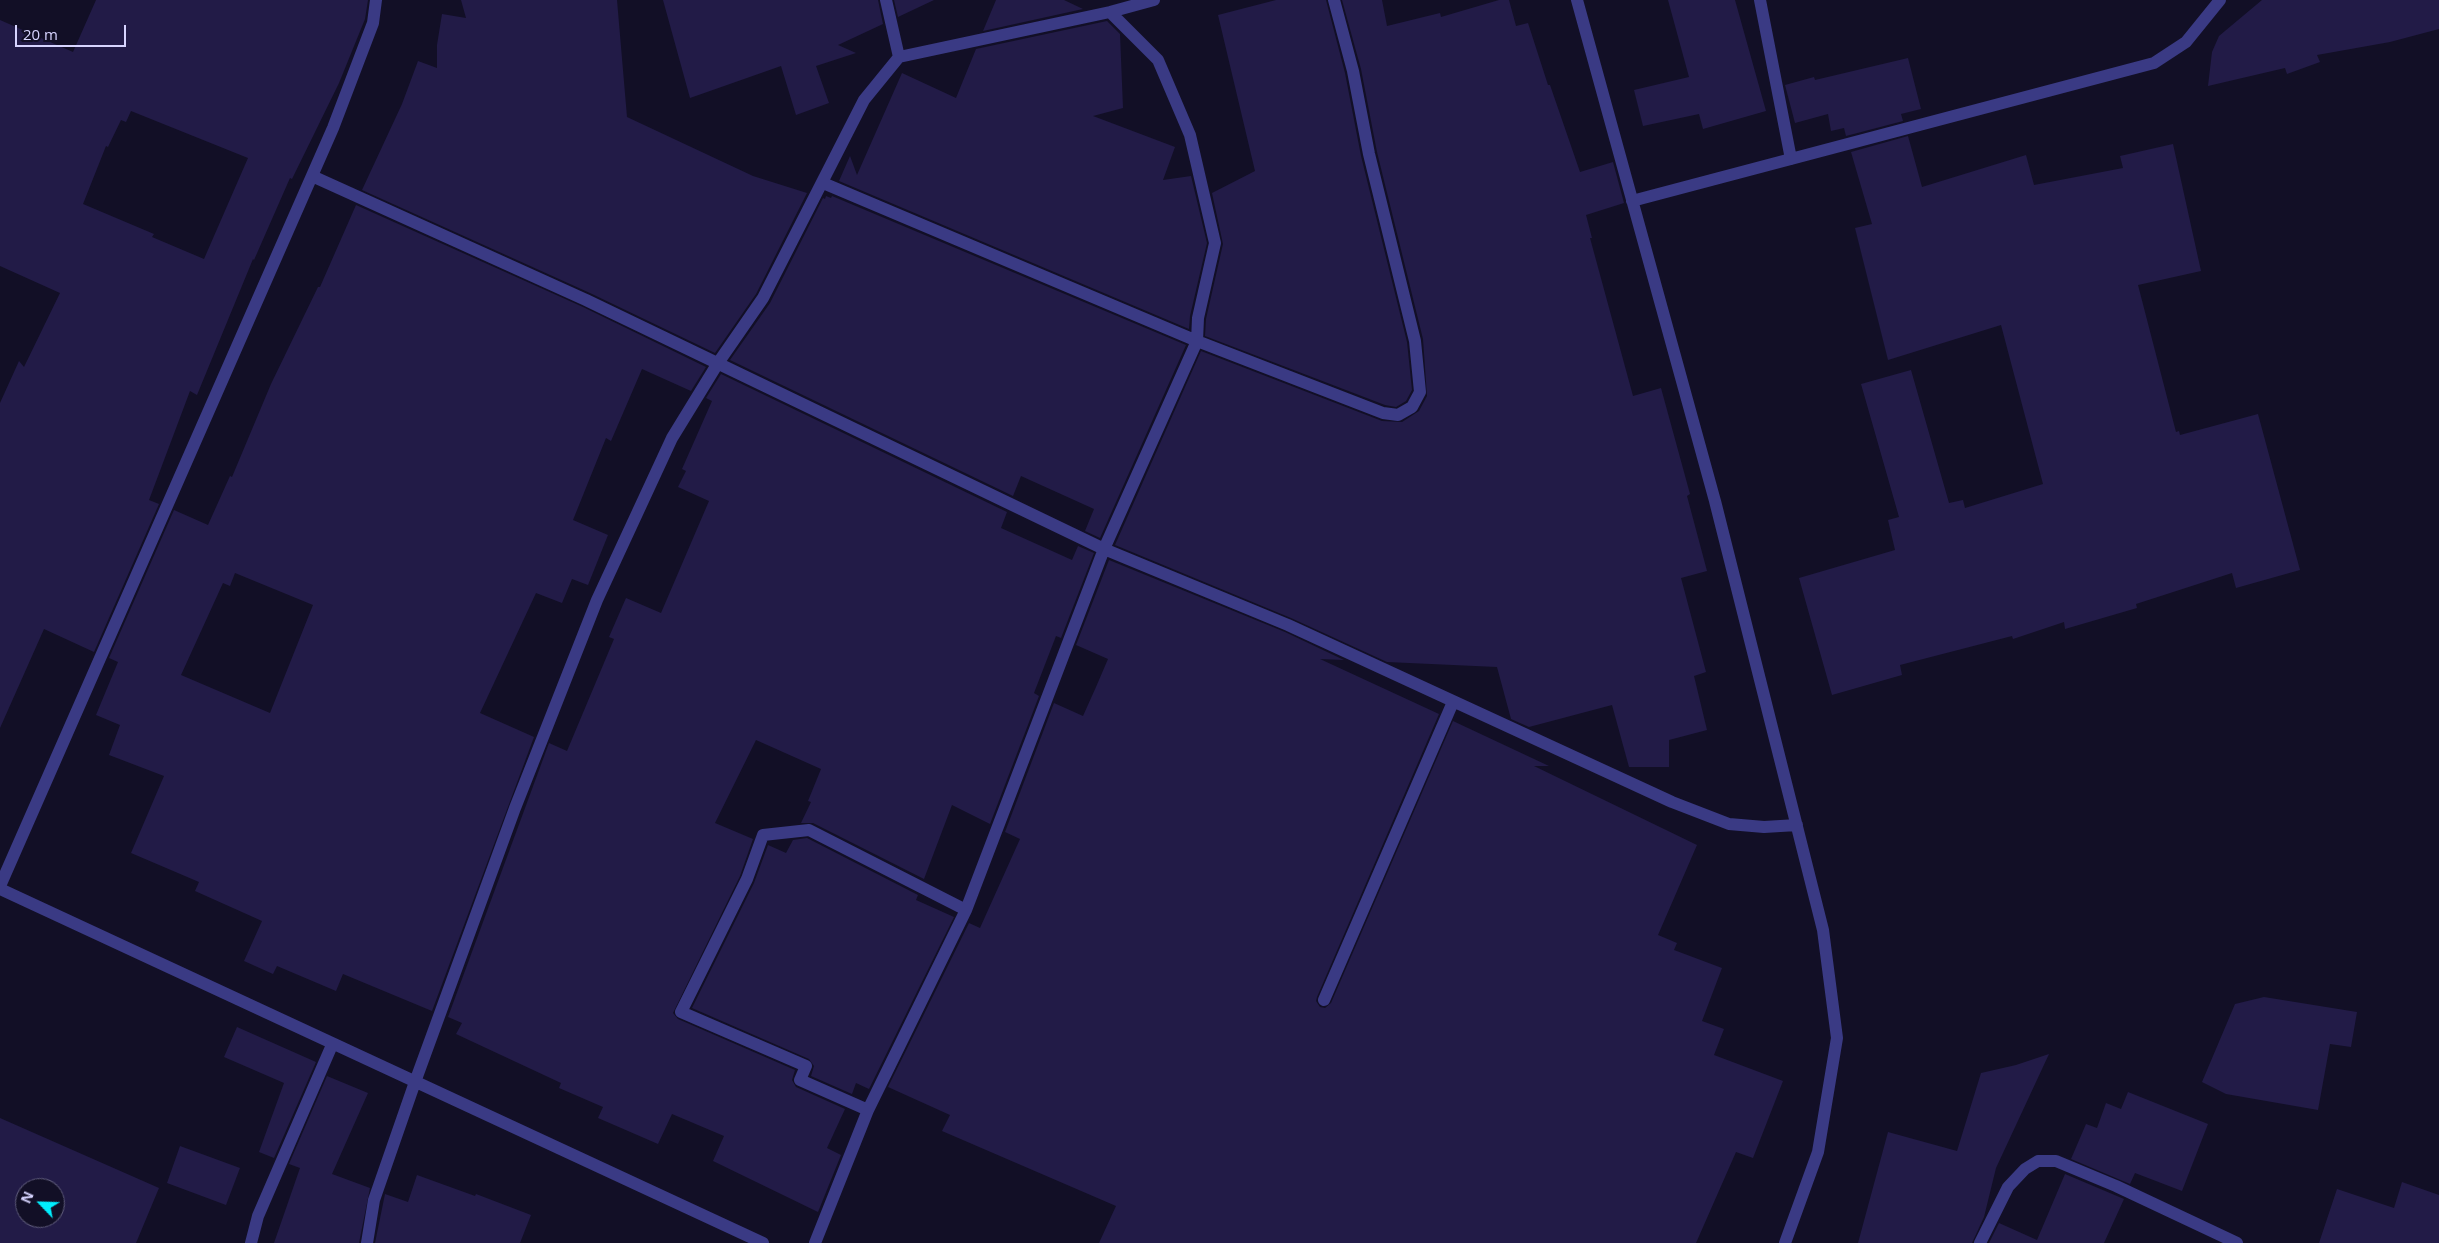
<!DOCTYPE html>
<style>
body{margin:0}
#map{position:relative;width:2439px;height:1243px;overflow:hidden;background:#120f26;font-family:"Open Sans",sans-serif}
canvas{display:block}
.north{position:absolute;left:15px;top:1178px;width:50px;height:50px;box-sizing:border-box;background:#120f26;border:1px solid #615e7d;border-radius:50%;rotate:294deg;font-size:14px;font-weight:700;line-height:20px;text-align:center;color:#d7d4ff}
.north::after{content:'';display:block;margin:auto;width:18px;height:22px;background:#01edfd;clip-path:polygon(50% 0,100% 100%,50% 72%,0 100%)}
.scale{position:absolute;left:15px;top:25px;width:111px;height:22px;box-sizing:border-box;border:2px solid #d7d4ff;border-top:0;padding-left:6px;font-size:15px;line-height:18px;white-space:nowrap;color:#d7d4ff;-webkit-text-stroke:4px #120f26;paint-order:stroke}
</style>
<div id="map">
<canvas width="2439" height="1243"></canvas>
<div class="north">N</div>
<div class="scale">20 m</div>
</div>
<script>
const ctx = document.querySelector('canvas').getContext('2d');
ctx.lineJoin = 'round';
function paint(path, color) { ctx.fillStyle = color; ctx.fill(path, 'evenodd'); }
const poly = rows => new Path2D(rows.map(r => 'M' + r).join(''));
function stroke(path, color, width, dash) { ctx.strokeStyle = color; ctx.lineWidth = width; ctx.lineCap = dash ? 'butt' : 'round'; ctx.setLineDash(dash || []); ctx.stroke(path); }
paint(poly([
 [96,0,368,0,365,19,339,83,292,179,290,178,254,260,253,259,197,395,190,391,149,500,159,504,94,652,44,629,0,728,0,403,19,361,24,367,60,293,0,266,0,20,73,52],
 [131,111,248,158,204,259,152,237,154,234,83,204,106,146,108,147,121,120,126,122],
 [461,0,617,0,627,117,753,176,807,193,756,294,715,353,590,293,362,190,402,104,418,61,437,68,437,45,442,14,466,18],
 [663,0,878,0,883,24,838,45,856,53,816,66,829,103,796,115,781,66,690,98],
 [894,0,934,0,898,17],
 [996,0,1064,0,1083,9,983,31],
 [1276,0,1326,0,1345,73,1361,156,1407,342,1412,390,1406,401,1396,407,1385,405,1205,336,1206,319,1223,244,1212,193,1255,171,1218,15],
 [1342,0,1382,0,1387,26,1440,13,1441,17,1499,0,1509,0,1516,26,1528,23,1548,85,1550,85,1580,172,1613,162,1624,203,1586,215,1592,238,1590,238,1633,396,1661,388,1690,494,1687,496,1707,571,1681,578,1706,672,1694,676,1707,730,1669,740,1669,767,1629,767,1612,705,1529,727,1511,719,1497,667,1387,662,1291,618,1115,545,1201,351,1382,421,1402,422,1419,411,1427,396,1423,339,1377,152,1361,69],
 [1668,0,1735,0,1766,111,1703,129,1699,114,1643,126,1634,90,1689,77],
 [2262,0,2439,0,2439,29,2390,42,2317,55,2320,62,2287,74,2285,68,2208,86,2212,52,2219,36],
 [1107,21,1120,34,1123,108,1093,116,1175,147,1163,180,1191,176,1207,243,1190,316,1189,329,839,181,850,156,857,175,902,73,956,98,976,49],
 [1908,58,1921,109,1901,114,1903,121,1846,136,1844,128,1831,131,1828,114,1795,123,1785,85,1814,77,1815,80],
 [1908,136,1922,187,2026,155,2034,185,2123,168,2120,156,2173,144,2201,271,2138,285,2176,432,2179,431,2180,435,2258,414,2300,570,2236,588,2232,573,2136,604,2137,608,2065,629,2064,622,2013,639,2012,636,1900,665,1902,675,1832,695,1799,578,1895,550,1888,520,1899,517,1861,384,1911,370,1949,503,1963,500,1965,508,2043,484,2001,325,1888,360,1855,228,1872,224,1851,152],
 [826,196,831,198,832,196,1186,345,1100,538,1085,531,1094,509,1021,476,1013,496,730,360,770,303,823,198,825,199],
 [356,205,583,307,706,367,691,391,642,369,611,441,606,438,573,520,608,535,588,585,572,579,562,603,536,593,480,713,534,737,432,1011,343,974,336,991,277,966,273,974,244,961,262,921,195,891,199,882,131,853,164,776,109,755,120,725,96,715,118,662,109,658,174,510,208,525,230,476,232,477,271,384,318,287,320,287],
 [235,573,313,605,270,713,181,675,223,583,230,586],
 [721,374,1007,512,1001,528,1072,560,1078,546,1094,553,1061,638,1056,636,1034,693,1039,696,990,824,952,805,924,879,813,823,801,823,811,802,808,801,821,769,756,740,715,823,753,839,740,876,673,1013,678,1019,795,1070,792,1080,796,1087,845,1109,827,1148,841,1155,818,1212,713,1161,724,1136,672,1114,658,1144,598,1118,603,1107,559,1088,561,1083,456,1034,462,1023,448,1017,549,743,567,751,614,639,609,637,626,598,661,613,709,501,678,487,686,471,682,469,712,401,706,398],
 [1109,560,1285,632,1344,660,1320,659,1439,714,1317,997,1316,1001,1320,1007,1325,1008,1331,1003,1453,721,1549,766,1534,766,1697,845,1658,935,1677,943,1674,950,1722,968,1702,1021,1724,1029,1714,1055,1783,1081,1753,1158,1736,1152,1696,1243,1099,1243,1116,1206,942,1131,950,1115,888,1087,969,923,980,928,1020,839,1005,832,1054,703,1083,716,1096,687,1108,659,1076,645],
 [807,838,918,895,916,900,954,917,869,1089,856,1083,852,1094,811,1076,814,1066,809,1059,692,1008,754,883,768,845,786,853,793,840],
 [2264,997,2357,1012,2351,1047,2330,1044,2318,1110,2226,1094,2202,1082,2235,1004],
 [237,1027,316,1062,274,1158,259,1152,284,1083,224,1057],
 [2049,1054,1996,1168,1984,1217,1972,1243,1858,1243,1888,1132,1957,1151,1981,1073,2016,1065],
 [327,1076,368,1093,332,1174,370,1188,359,1243,274,1243,300,1168,289,1164],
 [2128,1092,2208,1124,2182,1191,2135,1173,2130,1184,2071,1159,2086,1124,2097,1128,2106,1103,2121,1109],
 [0,1118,159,1188,136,1243,0,1243],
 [25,1188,55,1188,55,1218,25,1218],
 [180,1146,240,1168,226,1205,167,1183],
 [2065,1174,2124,1199,2104,1243,1989,1243,1999,1223,2037,1240],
 [417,1175,475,1196,476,1194,531,1215,520,1243,375,1243,385,1194,408,1202],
 [2402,1182,2439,1195,2439,1243,2319,1243,2337,1189,2394,1208]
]), '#221b47');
stroke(poly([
 [886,0,899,57],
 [1577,0,1715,501,1823,930,1837,1038,1818,1152,1785,1243],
 [1760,0,1791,159],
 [312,176,586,300,1104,549,1288,625,1672,802,1729,824,1764,827,1797,825],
 [823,183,1197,341,1383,413,1398,415,1412,407,1420,392,1415,341,1369,154,1353,71,1334,0],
 [1632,201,2154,63,2186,42,2220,0],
 [0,886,333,128,373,23,376,0],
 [0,889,763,1243],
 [1324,1000,1453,702],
 [868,1110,800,1080,806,1066,681,1012,747,879,763,835,809,830,966,910],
 [251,1243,258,1216,332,1045],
 [367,1243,374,1200,415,1082,515,808,597,600,672,438,718,363,763,298,864,100,899,57,1110,12,1154,0],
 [815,1243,868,1110,966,910,1104,549,1197,341,1198,318,1215,243,1190,135,1158,60,1110,12],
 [1980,1243,2008,1187,2025,1169,2038,1161,2056,1161,2116,1186,2237,1243]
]), '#3a3a84', 12);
</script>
